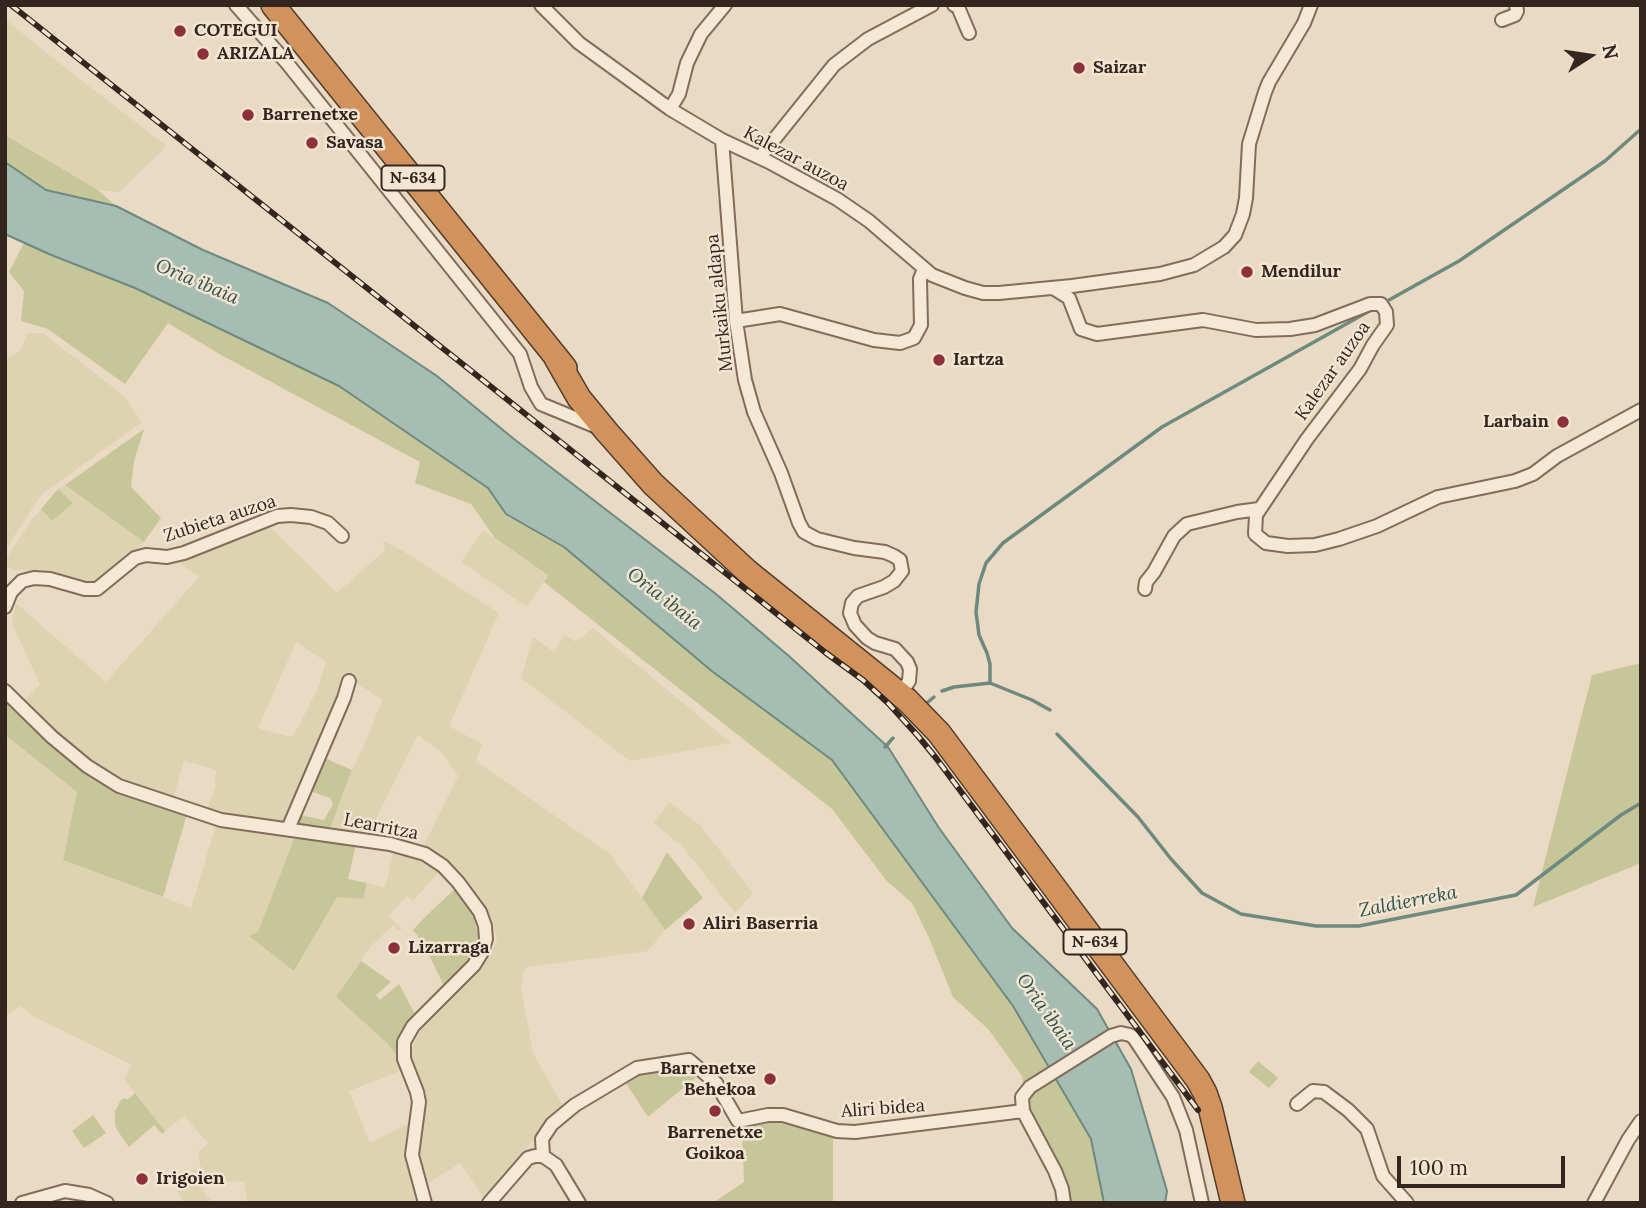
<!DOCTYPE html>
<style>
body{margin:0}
#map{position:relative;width:1646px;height:1208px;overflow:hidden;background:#eadac3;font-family:Lora,serif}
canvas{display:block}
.frame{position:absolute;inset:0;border:7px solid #33261e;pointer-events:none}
.north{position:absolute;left:1555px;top:21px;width:70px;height:70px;-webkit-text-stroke:5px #f2e5d2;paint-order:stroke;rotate:78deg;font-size:19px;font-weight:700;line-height:28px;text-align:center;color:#33261e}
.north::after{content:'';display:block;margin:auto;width:24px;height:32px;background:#33261e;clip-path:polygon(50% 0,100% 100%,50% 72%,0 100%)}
.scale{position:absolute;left:1397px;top:1156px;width:168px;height:32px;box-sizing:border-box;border:4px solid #33261e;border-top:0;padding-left:9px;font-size:21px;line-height:24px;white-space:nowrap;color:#33261e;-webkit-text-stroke:5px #f2e5d2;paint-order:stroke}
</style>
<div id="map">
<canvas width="1646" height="1208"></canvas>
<div class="frame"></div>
<div class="north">N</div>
<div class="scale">100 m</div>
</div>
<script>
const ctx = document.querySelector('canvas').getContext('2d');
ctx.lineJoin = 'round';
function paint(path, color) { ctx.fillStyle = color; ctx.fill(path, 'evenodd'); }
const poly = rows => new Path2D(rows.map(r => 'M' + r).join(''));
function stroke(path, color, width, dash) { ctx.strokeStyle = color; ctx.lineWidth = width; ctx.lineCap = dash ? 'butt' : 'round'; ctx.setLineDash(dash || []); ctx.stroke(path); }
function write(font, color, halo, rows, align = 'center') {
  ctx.font = font + ' Lora,serif'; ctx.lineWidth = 5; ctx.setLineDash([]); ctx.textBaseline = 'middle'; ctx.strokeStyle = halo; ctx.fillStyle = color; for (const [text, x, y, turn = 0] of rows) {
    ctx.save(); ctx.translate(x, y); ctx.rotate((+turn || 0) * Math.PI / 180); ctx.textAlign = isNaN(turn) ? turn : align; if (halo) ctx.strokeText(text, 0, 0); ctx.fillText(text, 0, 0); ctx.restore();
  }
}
paint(poly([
 [5,19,73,74,167,146,120,192,98,190,5,135],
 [28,333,43,333,123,395,142,422,41,495,5,550,5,359,20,351],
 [65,485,144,542,134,555,97,583,82,584,46,572,15,570,5,565,5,560,33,518,41,509,52,520,72,503,58,489],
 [267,524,337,593,385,550,383,541,391,544,411,556,499,613,449,726,482,744,476,761,610,854,665,930,648,951,529,967,524,970,521,986,533,1053,563,1106,484,1198,460,1163,426,1185,419,1160,421,1086,411,1055,414,1042,426,1022,477,972,490,955,497,940,493,921,487,909,464,875,440,854,423,847,458,776,442,753,418,735,368,835,330,828,352,770,369,734,382,700,346,676,340,688,342,698,288,819,281,824,215,813,208,807,216,784,214,782,217,770,184,761,174,796,167,796,123,783,89,762,55,732,23,702,40,685,12,623,16,603,106,682,199,577,176,560],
 [296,642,326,662,318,688,295,733,290,737,258,728],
 [483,530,548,575,527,607,461,562],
 [593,628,731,743,630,761,521,678,533,637,554,652,564,634,576,642],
 [5,735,77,792,63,860,191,908,216,825,296,834,258,933,295,970,337,896,362,899,367,883,385,888,393,853,422,861,439,872,413,901,407,896,388,916,402,929,399,931,393,925,371,946,336,997,387,1043,400,1060,403,1070,349,1091,370,1143,409,1123,404,1153,405,1159,419,1203,247,1203,244,1181,210,1183,200,1165,198,1152,208,1143,184,1116,165,1131,124,1079,132,1065,35,1017,21,1006,5,1017],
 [669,802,700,825,753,893,735,913,682,846,653,823],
 [194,1169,198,1170,206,1198,210,1198,210,1203,184,1203,174,1184]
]), '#ded3b1');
paint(poly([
 [5,135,98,190,116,206,46,190,5,162],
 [24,243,49,254,135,288,339,386,488,488,506,514,564,547,713,672,834,762,1013,1006,1091,1139,1104,1203,1070,1203,1069,1188,1062,1168,1027,1105,1022,1076,989,1030,953,997,930,940,912,903,886,880,832,809,544,582,548,575,495,538,471,504,415,483,420,462,223,356,168,323,125,384,48,329,21,321,24,291,9,272],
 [144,429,134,461,131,487,161,518,144,542,65,485],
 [58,489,73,503,52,521,41,509],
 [1641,663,1641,863,1533,907,1592,675],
 [5,699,70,758,187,814,163,897,63,860,77,792,5,735],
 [322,757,352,770,330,828,296,825,300,815,324,820,332,806,333,803,330,798,307,790],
 [296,834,356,844,348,879,367,883,363,899,337,897,294,971,249,936,258,932],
 [667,852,703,898,665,930,642,898],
 [455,889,473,915,478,936,473,953,469,960,447,985,443,984,424,944,413,930,426,916],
 [361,961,391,982,376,995,380,1000,399,984,415,1014,403,1027,407,1024,400,1060,387,1043,336,997],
 [1258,1061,1278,1078,1269,1088,1249,1072],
 [683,1063,698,1076,648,1117,624,1080,643,1068],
 [135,1093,165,1131,162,1134,154,1125,129,1147,117,1130,115,1124,115,1111,121,1100,124,1098,127,1100],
 [93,1115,106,1133,84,1148,72,1131],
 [780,1118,833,1134,833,1203,713,1203,744,1182,742,1129]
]), '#c6c698');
const water = poly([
 [5,162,46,190,116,206,203,250,328,303,437,376,514,439,716,594,790,657,888,747,939,828,1012,928,1097,1009,1131,1069,1167,1191,1165,1203,1104,1203,1091,1139,1013,1006,832,760,713,672,564,547,506,514,488,488,339,386,135,288,49,254,5,234,5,162]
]);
paint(water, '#a5bdb3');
stroke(water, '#6d8a80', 2);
stroke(poly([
 [1389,300,1459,261,1605,161,1641,129],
 [990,683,990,664,987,653,979,635,976,612,979,584,986,563,1003,543,1162,427,1373,309],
 [942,691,954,687,990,683,1032,700,1050,710],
 [928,702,934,697],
 [1057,734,1138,817,1171,859,1202,893,1241,914,1316,926,1359,926,1516,895,1621,815,1641,803],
 [885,747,893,738]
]), '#6d8a80', 3.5);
const street = poly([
 [236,5,287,63,520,354,531,387,541,404,597,427],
 [541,5,579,43,670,109,722,140,769,162,837,199,869,221,932,275,965,288,983,293,999,293,1072,286,1160,274,1194,265,1224,247,1235,235,1243,214,1246,198,1249,144,1265,92,1269,82,1304,23,1311,5],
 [954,5,958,7,969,33],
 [1502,20,1515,15,1517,11,1516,5],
 [670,109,679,94,687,63,701,34,725,5],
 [722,140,736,321,745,380,754,412,781,473,799,523,804,532,817,539,854,548,885,552,894,556,900,560,902,571,894,581,884,587,858,596,852,603,850,613,855,625,867,638,875,643,895,649,907,662,910,669,909,681,900,694],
 [760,157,834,65,868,39,932,5],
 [1053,288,1069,298,1081,329,1097,334,1203,320,1256,330,1290,329,1315,325,1370,304,1381,304,1386,312,1387,325,1373,345,1360,369,1307,439,1256,515,1255,534,1266,543,1288,546,1315,545,1339,539,1377,526,1438,497,1515,481,1533,474,1557,456,1641,410],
 [736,321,780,314,874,340,900,343,914,338,921,325,920,279,924,269],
 [1145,589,1146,582,1154,572,1174,536,1187,524,1237,512,1259,509],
 [5,607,11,592,22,581,34,578,50,579,85,589,97,589,135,558,146,555,167,557,184,553,277,516,291,515,311,517,328,523,342,536],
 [5,691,52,737,87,766,119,786,221,820,390,844,425,854,443,866,458,882,480,912,485,926,486,939,482,952,474,965,413,1026,404,1042,404,1059,417,1092,419,1102,412,1155,425,1203],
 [288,829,344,698,349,681],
 [1297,1104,1313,1091,1324,1092,1348,1110,1367,1129,1383,1176,1407,1203],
 [543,1156,542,1139,552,1124,575,1105,637,1068,689,1060,716,1083,738,1121,768,1115,783,1115,837,1131,855,1132,1023,1111],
 [543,1156,556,1165,579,1203],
 [22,1203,65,1191,89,1195,107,1203],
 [489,1203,528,1158,535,1156,543,1156],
 [1064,1203,1062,1189,1055,1171,1023,1111,1022,1097,1030,1087,1111,1036,1121,1033,1130,1035,1134,1038,1173,1097,1186,1130,1202,1203],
 [1594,1203,1628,1140,1641,1121]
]);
const highway = poly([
 [273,5,565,368],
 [556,358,579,398,607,432,653,484,748,572,907,700,939,733,1198,1080,1205,1093,1210,1107,1233,1203]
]);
stroke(street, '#826c5c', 16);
stroke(highway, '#503c2f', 26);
stroke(street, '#f5e9d5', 12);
stroke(highway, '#d2925b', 23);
const rail = poly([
 [11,5,826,653,863,680,888,703,918,736,936,758,1198,1110]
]);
stroke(rail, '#33261e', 6);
stroke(rail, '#f2e5d2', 3.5, [10]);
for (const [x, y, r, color] of [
 [180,31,7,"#8c313a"],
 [203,54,7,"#8c313a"],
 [1079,68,7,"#8c313a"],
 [248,115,7,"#8c313a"],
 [312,143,7,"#8c313a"],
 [1247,272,7,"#8c313a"],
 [939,360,7,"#8c313a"],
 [1563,422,7,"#8c313a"],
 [689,924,7,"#8c313a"],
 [394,948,7,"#8c313a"],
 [770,1079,7,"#8c313a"],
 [715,1111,7,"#8c313a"],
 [142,1179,7,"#8c313a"]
]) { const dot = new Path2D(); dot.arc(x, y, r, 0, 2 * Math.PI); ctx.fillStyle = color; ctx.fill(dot); stroke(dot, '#f2e5d2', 2.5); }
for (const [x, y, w] of [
 [413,178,63],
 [1095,942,63]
]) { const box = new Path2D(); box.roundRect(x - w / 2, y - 12.5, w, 25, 5); ctx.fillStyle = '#f2e5d2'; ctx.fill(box); stroke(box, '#33261e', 2); }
write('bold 16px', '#33261e', null, [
 ["N-634",413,178],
 ["N-634",1095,942]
]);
write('bold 18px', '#33261e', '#f2e5d2', [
 ["COTEGUI",194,31],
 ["ARIZALA",217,54],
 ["Saizar",1093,68],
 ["Barrenetxe",262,115],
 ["Savasa",326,143],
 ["Mendilur",1261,272],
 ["Iartza",953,360],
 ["Larbain",1549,422,"right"],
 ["Aliri Baserria",703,924],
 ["Lizarraga",408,948],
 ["Barrenetxe",756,1069,"right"],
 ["Behekoa",756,1090,"right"],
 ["Barrenetxe",715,1133,"center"],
 ["Goikoa",715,1154,"center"],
 ["Irigoien",156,1179]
], 'left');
write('18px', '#33261e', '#f2e5d2', [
 ["Kalezar auzoa",796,159,28],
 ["Murkaiku aldapa",720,303,-96],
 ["Kalezar auzoa",1333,371,-55],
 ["Zubieta auzoa",220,519,-18],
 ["Learritza",381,827,11],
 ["Aliri bidea",883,1109,-4]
]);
write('italic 19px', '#2f524c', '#f2e5d2', [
 ["Oria ibaia",197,282,23],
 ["Oria ibaia",664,599,38],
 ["Zaldierreka",1408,902,-11],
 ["Oria ibaia",1046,1012,55]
]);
</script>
